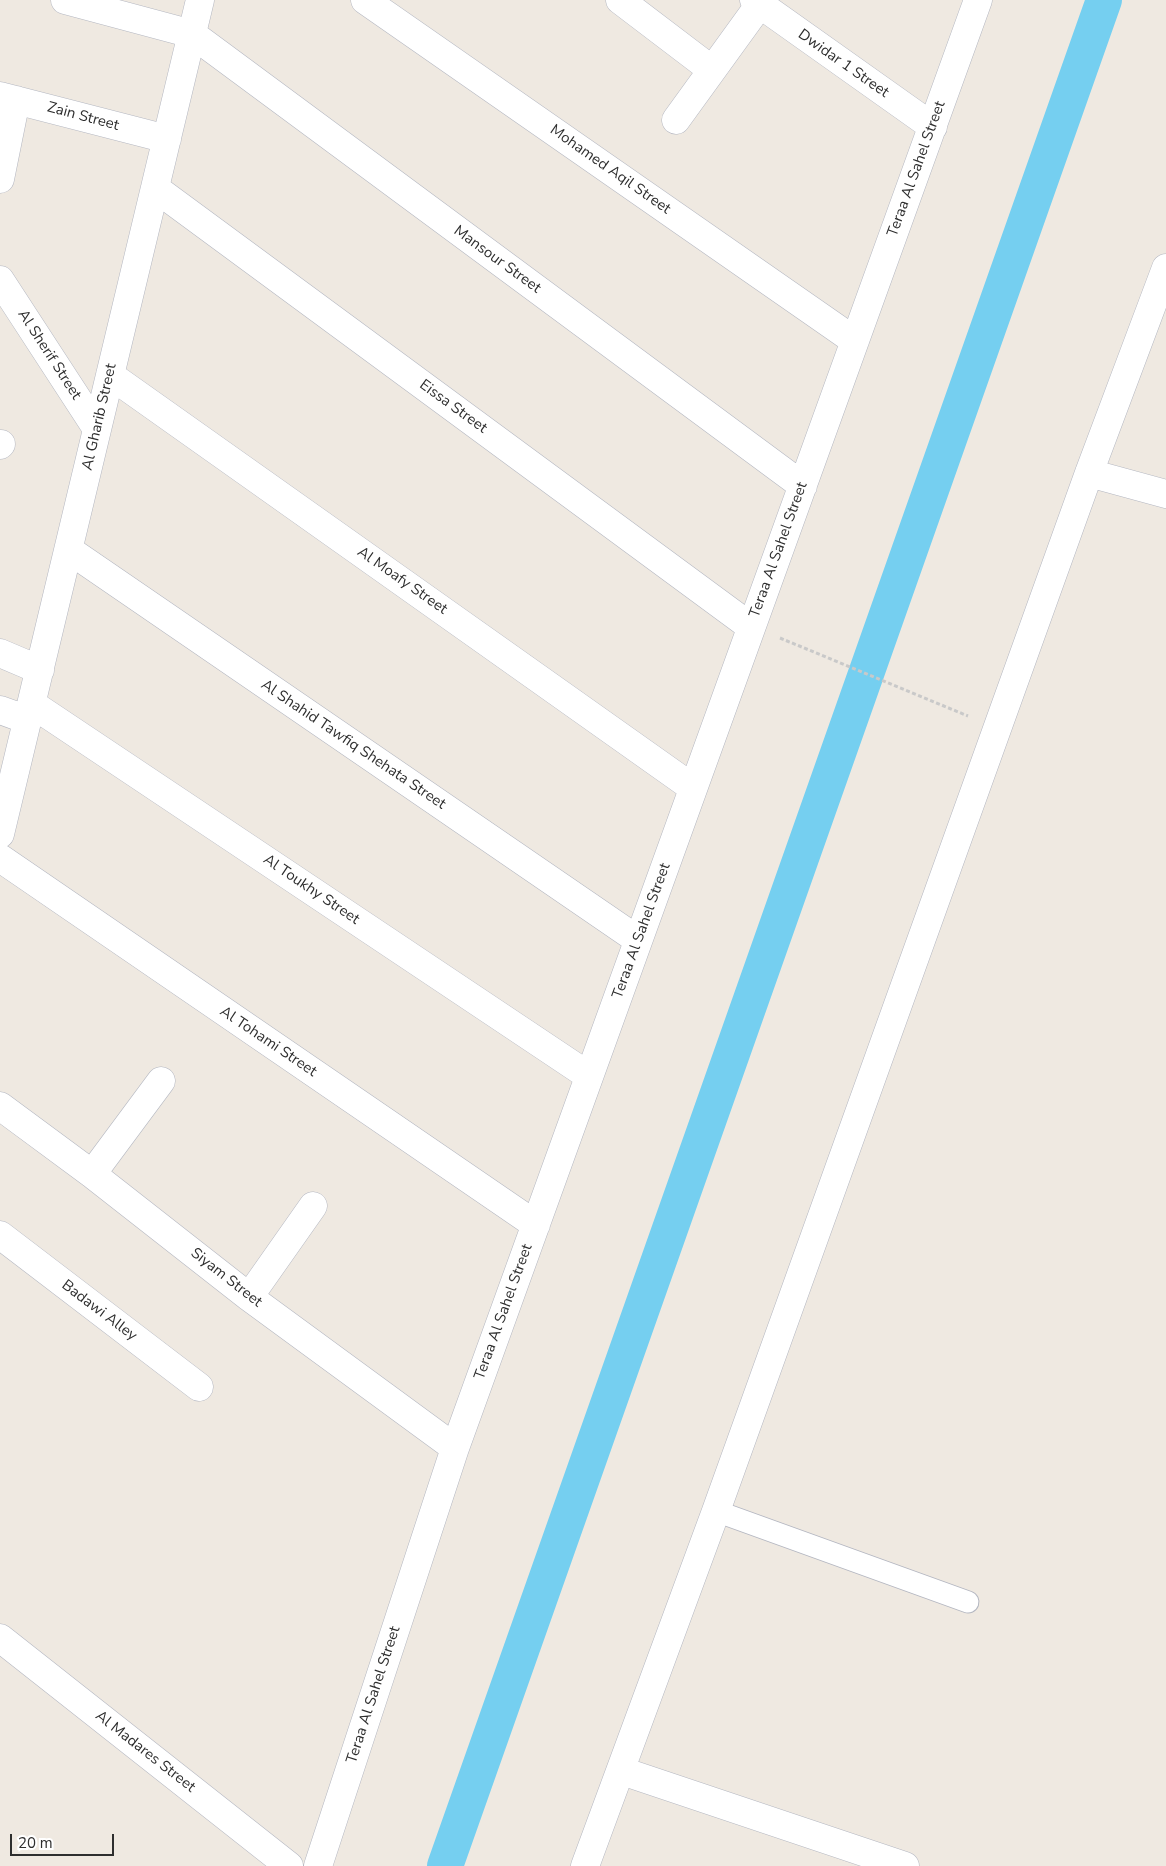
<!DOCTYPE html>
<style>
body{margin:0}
#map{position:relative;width:1166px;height:1866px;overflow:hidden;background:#efe9e1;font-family:"Nunito Sans",sans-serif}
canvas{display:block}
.scale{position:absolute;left:10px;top:1834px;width:104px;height:22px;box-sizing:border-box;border:2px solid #2e2e2e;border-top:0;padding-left:6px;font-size:15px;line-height:18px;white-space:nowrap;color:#2e2e2e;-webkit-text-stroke:4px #fff;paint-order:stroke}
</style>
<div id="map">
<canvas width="1166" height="1866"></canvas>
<div class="scale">20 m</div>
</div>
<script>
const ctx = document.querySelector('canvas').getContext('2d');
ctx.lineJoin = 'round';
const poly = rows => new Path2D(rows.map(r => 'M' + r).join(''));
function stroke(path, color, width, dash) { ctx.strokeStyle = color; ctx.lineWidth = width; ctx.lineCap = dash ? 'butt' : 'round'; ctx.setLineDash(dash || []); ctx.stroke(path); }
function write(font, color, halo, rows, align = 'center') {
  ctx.font = font + ' "Nunito Sans",sans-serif'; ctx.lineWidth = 4.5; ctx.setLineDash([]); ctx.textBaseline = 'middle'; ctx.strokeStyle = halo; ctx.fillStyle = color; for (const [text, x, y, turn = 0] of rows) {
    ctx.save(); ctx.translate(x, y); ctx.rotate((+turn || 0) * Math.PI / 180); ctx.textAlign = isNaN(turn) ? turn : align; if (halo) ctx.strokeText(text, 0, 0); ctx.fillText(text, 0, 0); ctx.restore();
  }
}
stroke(poly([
 [445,1866,1104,0]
]), '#75cff0', 36);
const lane = poly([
 [716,1511,968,1602]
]);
const street = poly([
 [65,0,192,34,803,486],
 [365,0,855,341],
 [620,0,712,70],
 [754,0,933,127],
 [0,96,167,139],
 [676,120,760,4],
 [0,179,16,100],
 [155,188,751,627],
 [0,280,97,429],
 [110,375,693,788],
 [0,445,1,444],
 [1089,473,1166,494],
 [69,550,638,940],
 [0,653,40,670],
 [32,704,589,1076],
 [0,710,28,720],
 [0,834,200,0],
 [0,858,536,1225],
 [0,1106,92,1174,249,1297,455,1448],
 [92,1174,161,1081],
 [0,1235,199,1387],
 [249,1297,313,1206],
 [0,1638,289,1866],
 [622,1771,905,1866],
 [318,1866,455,1448,978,0],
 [585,1866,716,1511,1089,473,1166,268]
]);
stroke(lane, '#b4b7c1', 23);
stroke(street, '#b4b7c1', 29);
stroke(poly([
 [780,638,968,716]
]), '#c9c9c9', 3, [4, 2.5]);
stroke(lane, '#fff', 21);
stroke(street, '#fff', 28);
write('15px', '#2e2e2e', '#fff', [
 ["Dwidar 1 Street",843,64,35],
 ["Zain Street",83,117,15],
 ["Teraa Al Sahel Street",917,169,-70],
 ["Mohamed Aqil Street",610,170,35],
 ["Mansour Street",497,260,36],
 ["Al Sherif Street",49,355,57],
 ["Eissa Street",453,407,36],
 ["Al Gharib Street",100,417,-77],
 ["Teraa Al Sahel Street",779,550,-70],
 ["Al Moafy Street",402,581,35],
 ["Al Shahid Tawfiq Shehata Street",353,745,34],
 ["Al Toukhy Street",311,890,34],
 ["Teraa Al Sahel Street",642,931,-70],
 ["Al Tohami Street",268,1042,34],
 ["Siyam Street",226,1278,38],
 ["Badawi Alley",99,1311,37],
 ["Teraa Al Sahel Street",504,1312,-70],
 ["Teraa Al Sahel Street",374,1695,-72],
 ["Al Madares Street",145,1752,38]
]);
</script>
